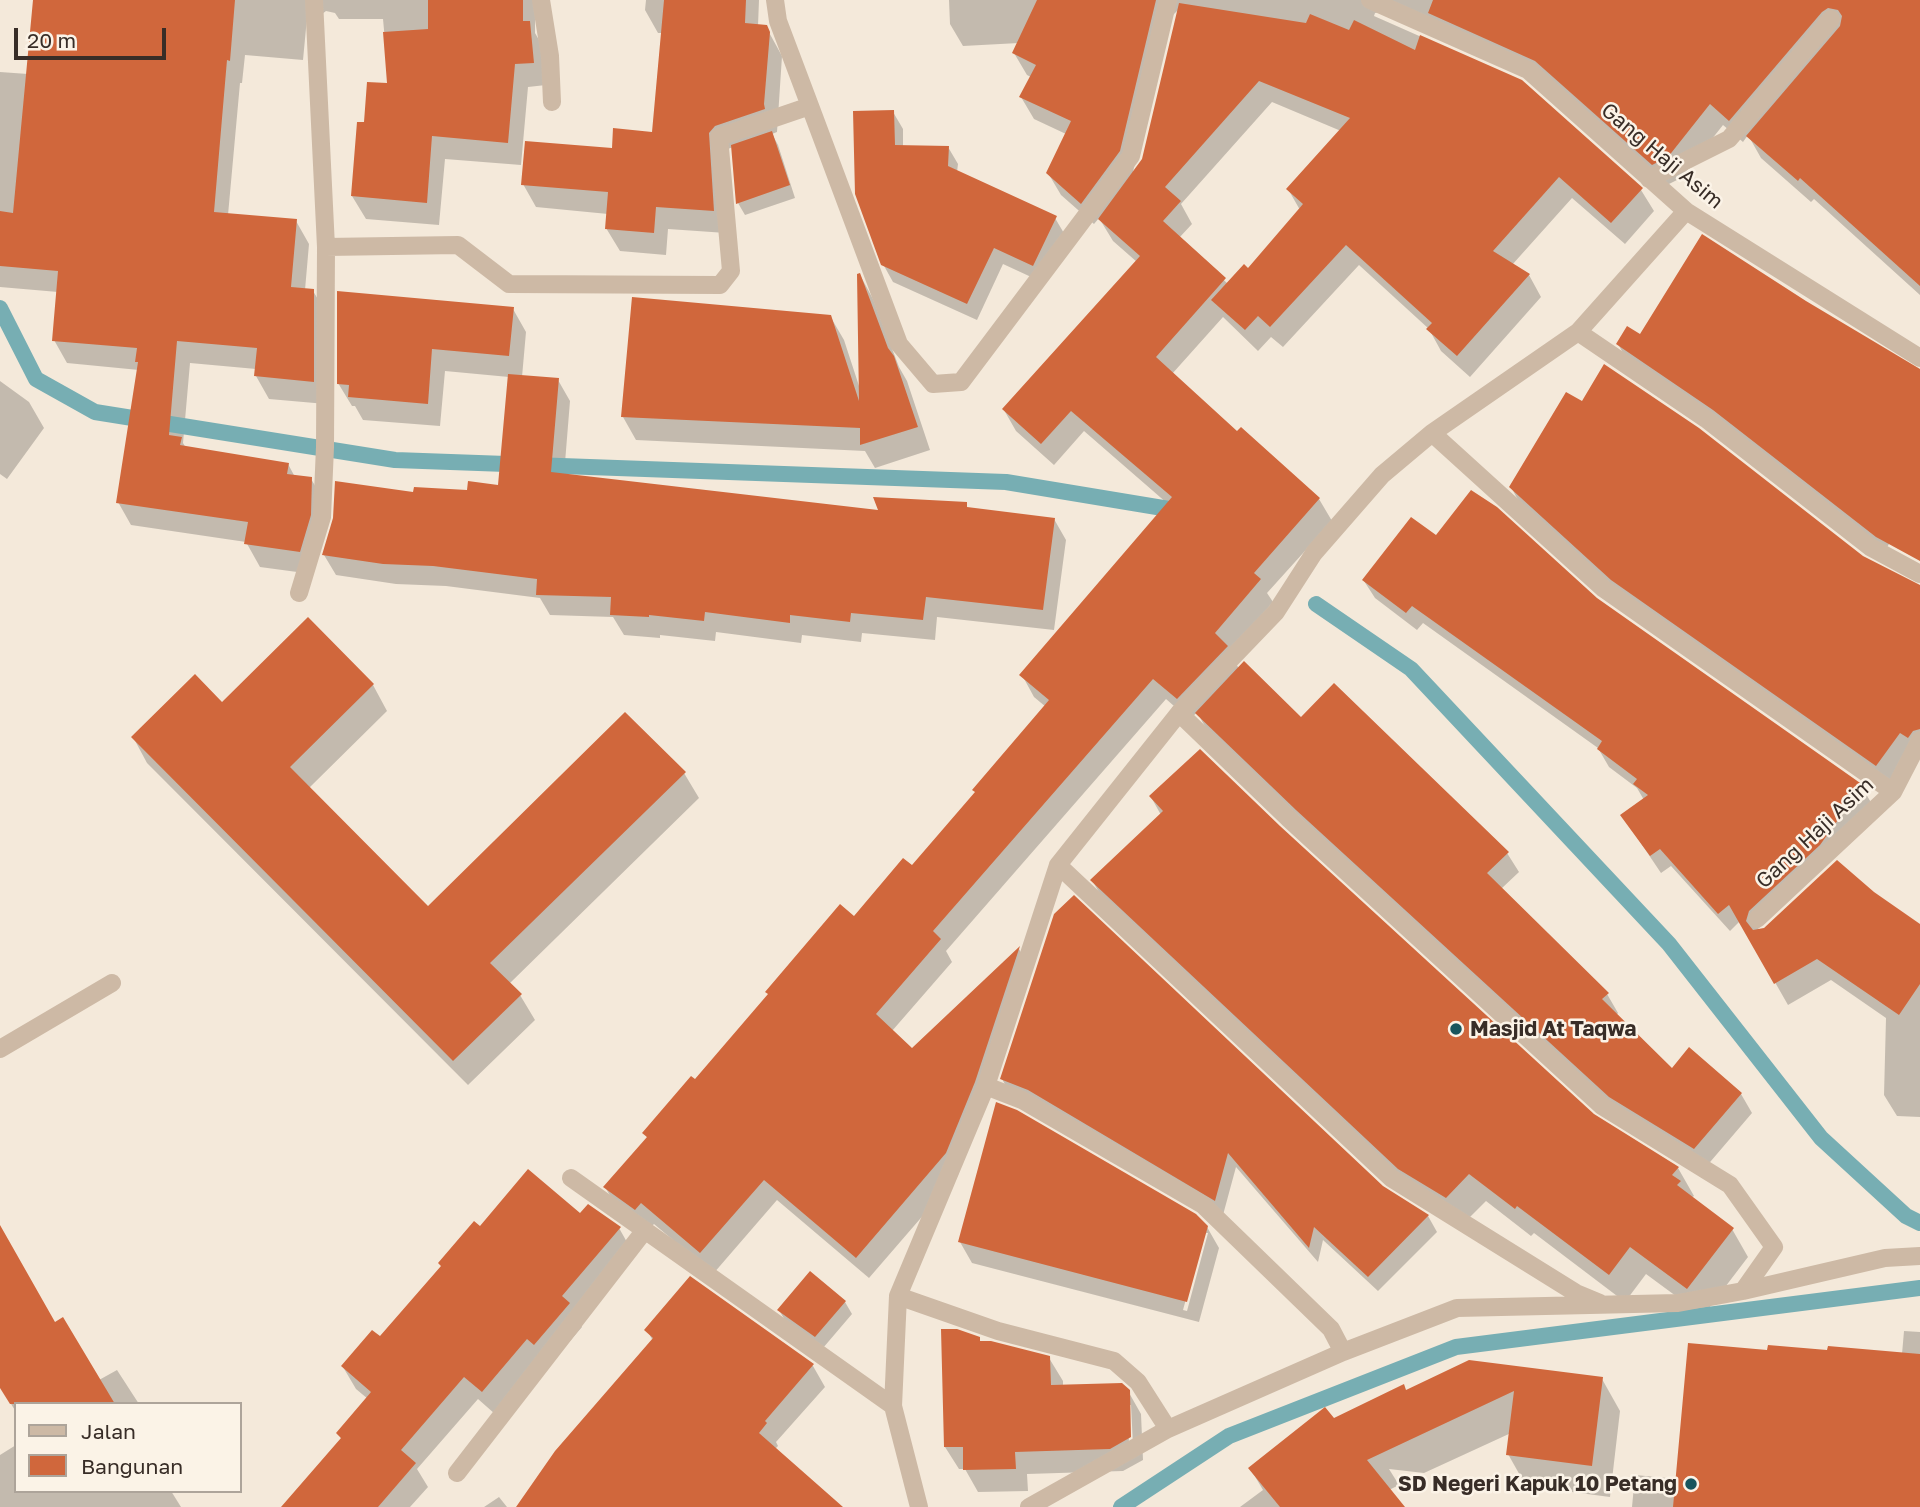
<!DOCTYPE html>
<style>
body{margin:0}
#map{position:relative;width:1920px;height:1507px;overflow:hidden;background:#f4e9da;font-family:"Golos Text",sans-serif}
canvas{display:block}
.legend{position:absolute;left:14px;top:1402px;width:228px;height:91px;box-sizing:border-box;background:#fbf3e7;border:2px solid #ada49a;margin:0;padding:9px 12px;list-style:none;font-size:21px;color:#382d27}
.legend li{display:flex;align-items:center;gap:14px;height:35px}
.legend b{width:35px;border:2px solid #ada49a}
.scale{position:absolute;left:14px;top:28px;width:152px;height:32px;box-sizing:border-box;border:4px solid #382d27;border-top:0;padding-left:9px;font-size:21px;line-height:24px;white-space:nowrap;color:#382d27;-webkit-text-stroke:5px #fbf3e7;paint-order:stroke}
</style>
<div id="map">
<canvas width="1920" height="1507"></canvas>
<ul class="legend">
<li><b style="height:9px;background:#cdb9a5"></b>Jalan</li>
<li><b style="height:19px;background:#d0673c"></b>Bangunan</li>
</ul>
<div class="scale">20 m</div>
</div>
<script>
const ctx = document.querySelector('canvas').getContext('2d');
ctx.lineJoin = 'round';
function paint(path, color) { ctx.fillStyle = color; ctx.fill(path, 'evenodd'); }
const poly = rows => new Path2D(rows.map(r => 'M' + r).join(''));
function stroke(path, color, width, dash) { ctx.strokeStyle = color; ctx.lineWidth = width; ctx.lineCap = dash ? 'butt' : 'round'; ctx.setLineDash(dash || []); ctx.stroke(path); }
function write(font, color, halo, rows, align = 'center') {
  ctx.font = font + ' "Golos Text",sans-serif'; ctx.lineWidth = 5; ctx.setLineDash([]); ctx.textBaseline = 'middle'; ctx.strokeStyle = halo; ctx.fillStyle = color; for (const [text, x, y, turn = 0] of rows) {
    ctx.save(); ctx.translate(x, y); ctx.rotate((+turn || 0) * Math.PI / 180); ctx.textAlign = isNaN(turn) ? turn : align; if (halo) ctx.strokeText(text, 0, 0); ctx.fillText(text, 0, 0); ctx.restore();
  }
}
paint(poly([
 [34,0,535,0,535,33,542,45,546,85,528,87,521,165,445,159,439,225,366,219,352,196,365,124,389,85,383,19,339,19,335,13,326,11,317,18,307,18,303,60,245,55,242,83,240,83,228,215,296,221,309,244,305,290,313,291,327,314,326,404,269,399,256,376,256,369,190,363,183,443,186,448,288,464,295,477,311,479,325,502,312,574,260,567,246,542,131,525,118,502,139,370,67,363,54,340,58,292,0,287,0,72,28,74],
 [646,0,759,0,758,26,766,27,782,56,777,132,772,134,778,145,795,198,745,215,738,203,733,147,728,149,726,233,668,229,666,255,620,251,606,228,608,214,536,207,523,184,654,133,663,33,658,33,645,10],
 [949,0,1920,0,1920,295,1814,199,1811,202,1761,158,1748,135,1743,142,1723,125,1681,178,1665,186,1547,81,1388,11,1375,13,1374,16,1521,81,1641,190,1654,211,1625,244,1572,198,1512,265,1529,275,1541,297,1470,377,1441,351,1429,329,1359,265,1283,347,1271,337,1258,351,1223,317,1172,374,1237,434,1319,499,1332,521,1267,593,1273,602,1230,652,1239,669,1301,719,1507,853,1519,872,1501,889,1607,994,1618,1013,1616,1016,1672,1070,1741,1094,1752,1113,1705,1168,1622,1116,1208,732,1197,712,1190,720,1166,699,946,951,952,962,892,1031,912,1050,1019,949,1031,970,958,1175,869,1278,777,1200,713,1274,654,1224,648,1230,618,1209,605,1187,648,1139,644,1133,854,918,912,868,976,794,1046,707,1034,697,1022,675,1168,504,1084,431,1054,465,1016,431,1004,410,1137,262,1113,241,1099,218,1094,224,1061,195,1048,173,1066,134,1034,119,1021,97,1031,77,1027,75,1014,53,1019,43,963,46,950,24],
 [1179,9,1144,160,1132,176,1169,19],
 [1272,102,1341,131,1288,189,1300,210,1248,271,1228,284,1179,238,1192,224,1181,204],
 [893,112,903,129,903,147,948,147,958,164,957,172,1055,218,1065,235,1042,282,1003,264,977,320,893,282,883,264],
 [860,275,873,299,899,367,907,381,930,450,875,468,865,451,636,440,623,417,830,316,844,340,860,389],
 [513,309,526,332,522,377,558,380,570,401,564,475,880,512,966,504,968,509,1054,519,1066,540,1054,630,937,617,935,640,862,633,861,642,802,635,801,643,716,632,715,641,660,635,660,638,624,635,613,617,550,615,540,598,446,586,396,584,336,575,324,555,415,494,468,492,500,486,509,377,445,371,440,426,363,420,355,406,352,406,338,383],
 [1641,336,1920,370,1920,503,1916,501,1884,552,1628,362,1618,344],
 [0,381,29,402,44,428,7,479,0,474],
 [1511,487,1862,558,1920,587,1920,759,1914,755,1890,789,1627,604,1524,511],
 [1437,538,1596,600,1861,786,1872,804,1828,864,1758,929,1920,926,1920,1117,1897,1116,1884,1095,1886,1018,1831,980,1788,1005,1740,921,1730,931,1671,866,1661,873,1622,815,1644,800,1637,788,1609,767,1598,748,1423,623,1417,630,1375,598,1364,581],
 [308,620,373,685,387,711,309,788,428,908,684,773,699,798,509,984,520,995,535,1020,468,1085,147,763,133,737,222,704],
 [1151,797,1279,828,1593,1116,1678,1168,1694,1196,1691,1198,1732,1229,1748,1257,1703,1316,1646,1274,1625,1302,1534,1233,1531,1236,1486,1201,1462,1225,1416,1197,1108,908,1092,880,1161,815],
 [1002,1079,1382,1188,1428,1216,1437,1232,1378,1291,1323,1240,1318,1262,1236,1167,1223,1215,1011,1095],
 [580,1215,619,1228,632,1251,576,1317,582,1327,548,1367,495,1414,478,1399,417,1469,428,1487,410,1507,284,1507,342,1440,338,1433,368,1399,356,1389,343,1367,380,1339,480,1228],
 [1207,1227,1219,1248,1199,1322,972,1263,960,1242],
 [1204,1233,1208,1233,1187,1311,1183,1310],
 [0,1228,55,1324,99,1380,117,1370,139,1404,16,1404,16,1412,0,1386],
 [690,1279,813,1366,825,1387,776,1442,778,1446,775,1449,841,1507,518,1507,653,1341,647,1330],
 [845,1302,852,1314,823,1348,786,1322,779,1310],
 [1904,1331,1920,1332,1920,1507,1632,1507,1635,1475,1678,1479,1769,1352,1902,1354],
 [979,1338,981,1343,1049,1358,1063,1381,1063,1386,1128,1391,1141,1414,1143,1460,1123,1471,1027,1474,1028,1491,978,1492,965,1469,959,1469,945,1447],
 [1128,1405,1131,1405,1133,1446,1129,1446],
 [1602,1379,1620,1411,1610,1497,1526,1486,1508,1454,1511,1433,1424,1473,1389,1469,1399,1485,1389,1490,1403,1507,1240,1507,1263,1490,1250,1468,1325,1424,1406,1392],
 [16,1445,16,1491,171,1491,181,1507,0,1507,0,1455],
 [499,1497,507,1507,484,1507]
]), '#0003');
stroke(poly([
 [0,308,36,379,95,412,395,460,1006,482,1181,511],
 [1316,604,1411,669,1669,944,1821,1138,1906,1216,1920,1223],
 [1121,1507,1229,1436,1456,1347,1920,1288]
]), '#77aeb3', 16);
paint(poly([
 [33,0,235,0,230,61,227,60,214,212,297,219,291,287,314,289,314,382,254,376,257,348,177,341,169,435,182,437,180,445,289,463,287,474,312,477,311,515,300,552,244,544,248,522,116,503,138,362,135,362,137,348,52,341,58,271,0,266,0,211,13,213],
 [428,0,523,0,523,21,530,21,534,63,515,64,508,143,432,136,427,203,351,196,357,122,364,122,367,82,387,83,383,32,428,29],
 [664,0,746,0,745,23,767,25,770,32,764,104,765,109,715,126,709,133,714,211,656,207,654,233,605,229,608,192,521,185,525,141,612,148,613,128,652,132],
 [1037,0,1156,0,1120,151,1081,204,1046,173,1071,121,1019,97,1036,65,1012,53],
 [1433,0,1920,0,1920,286,1800,178,1798,181,1746,136,1840,26,1842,16,1838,10,1828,8,1822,12,1729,121,1710,104,1668,157,1652,165,1535,61,1428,13],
 [1179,3,1306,23,1310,14,1349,30,1354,20,1415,50,1420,35,1522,80,1643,188,1611,223,1559,177,1493,251,1530,274,1457,356,1426,329,1432,323,1346,245,1270,327,1258,316,1245,330,1211,300,1244,264,1248,268,1303,204,1286,189,1350,118,1259,81,1165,187,1181,201,1163,221,1226,278,1156,357,1237,431,1241,427,1320,498,1254,573,1261,579,1215,633,1228,646,1177,699,1153,679,933,931,941,939,876,1014,912,1048,1020,946,975,1082,946,1153,856,1258,764,1180,700,1253,641,1203,635,1210,603,1187,647,1137,642,1133,691,1076,695,1079,768,994,765,992,840,904,854,916,903,858,912,865,975,792,972,790,1049,700,1019,675,1172,497,1071,411,1041,444,1002,409,1140,256,1098,219,1142,159],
 [894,110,895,145,949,146,948,166,1057,216,1033,266,994,248,967,304,881,265,855,194,853,111],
 [772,131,790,185,736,204,731,145],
 [1702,234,1806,301,1920,369,1920,561,1876,537,1713,410,1616,344,1627,326,1640,334],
 [860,273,888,348,894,356,918,427,860,445,860,428,621,417,632,297,831,315,859,401,857,274],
 [337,291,514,307,509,356,432,349,428,404,348,397,349,385,337,384],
 [1604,364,1699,428,1863,556,1920,585,1920,729,1913,731,1908,738,1900,733,1876,766,1611,580,1509,487,1566,392,1582,401],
 [508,374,559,378,551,472,878,510,873,497,967,502,967,507,1055,518,1043,610,926,597,923,620,851,613,850,622,790,615,790,623,705,612,704,621,649,615,649,617,610,615,611,597,536,595,537,579,433,566,383,564,322,555,333,518,335,481,413,492,414,487,467,490,468,481,498,485],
 [1471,490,1497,507,1597,598,1863,785,1820,845,1749,911,1746,921,1753,930,1764,928,1837,860,1874,892,1920,924,1920,984,1899,1015,1817,959,1774,984,1729,905,1718,914,1660,849,1650,856,1620,815,1648,795,1633,784,1637,779,1597,749,1602,741,1412,606,1406,613,1362,580,1411,517,1436,535],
 [308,617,374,684,290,767,428,906,625,712,686,772,490,963,522,994,453,1061,131,737,195,674,222,702],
 [1244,661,1301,717,1334,683,1509,852,1487,873,1609,993,1602,999,1672,1068,1689,1047,1742,1093,1694,1149,1609,1097,1296,810,1195,713],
 [1200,749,1280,826,1594,1114,1679,1167,1672,1175,1681,1181,1677,1185,1734,1228,1687,1289,1630,1247,1609,1275,1517,1206,1515,1209,1469,1174,1446,1198,1398,1169,1090,880,1163,811,1149,796],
 [1074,895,1383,1186,1429,1215,1368,1277,1314,1227,1309,1248,1228,1153,1215,1201,1028,1090,1000,1079,1054,914],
 [996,1102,1017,1110,1196,1214,1208,1226,1187,1302,958,1242],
 [528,1169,580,1213,588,1204,621,1227,562,1296,570,1303,534,1345,527,1339,482,1392,464,1377,401,1450,416,1463,378,1507,281,1507,341,1438,336,1433,371,1392,341,1366,372,1330,380,1336,441,1266,438,1263,474,1221,480,1226],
 [0,1225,55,1322,63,1317,115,1404,10,1404,0,1388],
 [810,1271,846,1301,815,1337,777,1310],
 [690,1276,814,1364,765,1421,767,1423,759,1433,843,1507,516,1507,555,1451,653,1338,644,1330],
 [941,1329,957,1329,980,1337,980,1341,991,1341,1050,1356,1051,1385,1122,1383,1130,1390,1131,1437,1110,1449,1015,1452,1016,1469,963,1470,963,1447,944,1447],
 [1688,1343,1767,1350,1768,1345,1827,1350,1828,1346,1920,1354,1920,1507,1673,1507],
 [1469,1360,1603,1377,1592,1466,1506,1455,1514,1391,1367,1460,1405,1507,1280,1507,1248,1468,1325,1407,1334,1418,1404,1384,1406,1390]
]), '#d0673c');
stroke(poly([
 [541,0,550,56,552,102],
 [1370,0,1528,70,1686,211,1920,358],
 [810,106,899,344,933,384,961,382,1131,156,1168,0],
 [1649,179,1729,139,1831,19],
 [326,247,458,245,509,284,720,285,731,271,719,137,810,106,778,21,775,0],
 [1578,332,1706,419,1870,547,1920,574],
 [1432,433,1604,589,1893,792],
 [299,593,322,517,325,447,326,247,314,0],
 [1179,713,1288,818,1602,1106,1730,1185,1774,1247,1743,1291],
 [1058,865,1391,1178,1576,1293,1600,1303],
 [1757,919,1893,792,1920,740],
 [0,1049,112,983],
 [986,1086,1022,1100,1203,1205,1331,1329,1343,1352],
 [571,1178,893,1406],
 [898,1296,998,1331,1114,1361,1138,1382,1168,1429],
 [457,1473,645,1230],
 [919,1507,893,1406,898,1296,986,1086,1058,865,1179,713,1276,612,1314,553,1382,475,1432,433,1578,332,1686,211],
 [1029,1507,1168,1429,1343,1352,1457,1308,1678,1303,1743,1291,1885,1258,1920,1256]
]), '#cdb9a5', 18);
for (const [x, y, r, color] of [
 [1456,1029,7,"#19555d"],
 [1691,1484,7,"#19555d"]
]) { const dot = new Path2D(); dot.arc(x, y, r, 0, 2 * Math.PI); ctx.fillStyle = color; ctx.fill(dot); stroke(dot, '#fbf3e7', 2.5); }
write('21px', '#382d27', '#fbf3e7', [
 ["Gang Haji Asim",1662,156,40],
 ["Gang Haji Asim",1815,833,-43]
]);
write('bold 21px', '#382d27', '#fbf3e7', [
 ["Masjid At Taqwa",1470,1029],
 ["SD Negeri Kapuk 10 Petang",1677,1484,"right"]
], 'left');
</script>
